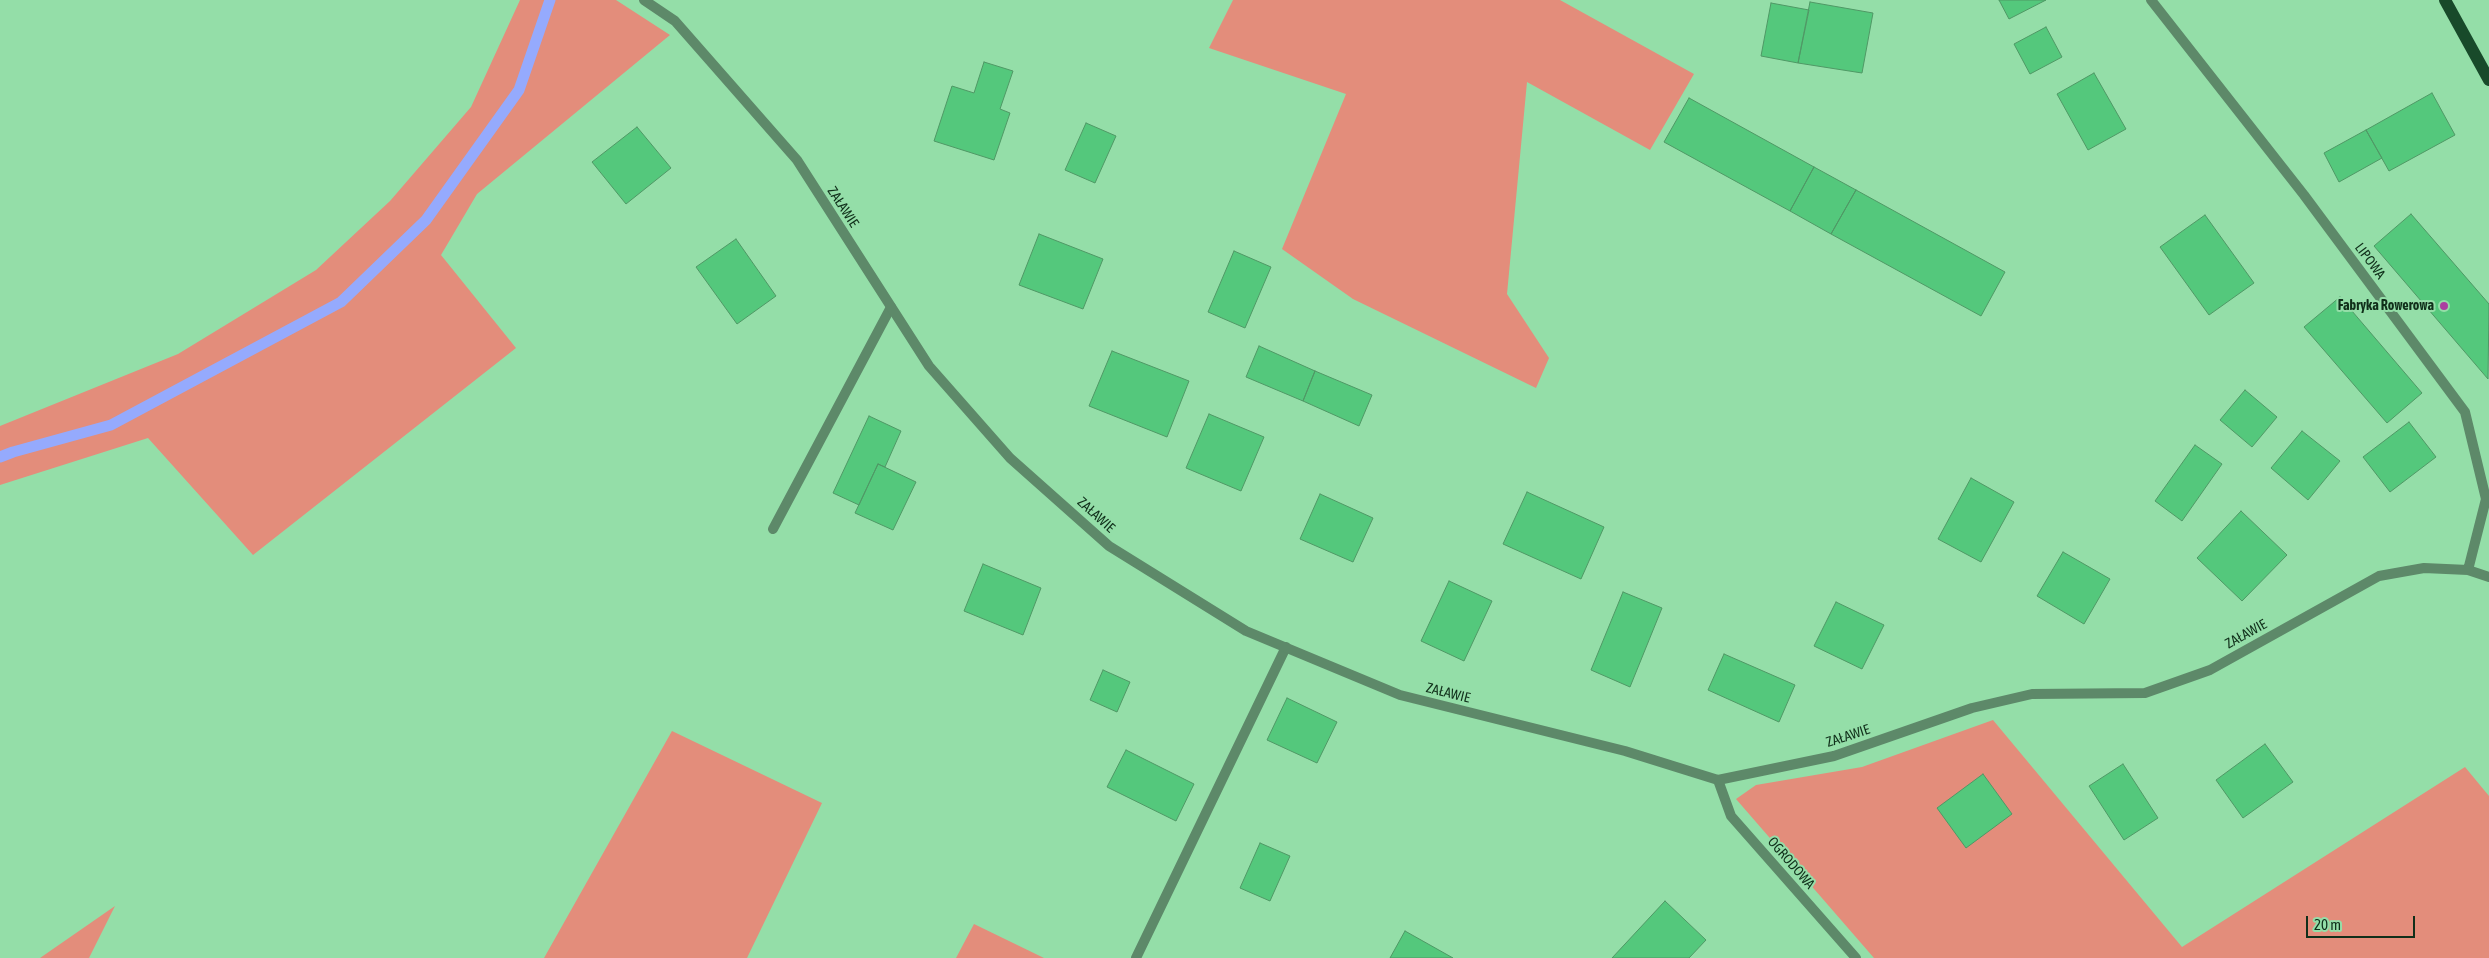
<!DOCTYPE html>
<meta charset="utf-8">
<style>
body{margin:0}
#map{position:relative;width:2489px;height:958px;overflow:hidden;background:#94dea8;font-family:"Asap Condensed",sans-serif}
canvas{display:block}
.scale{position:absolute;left:2306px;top:916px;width:109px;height:22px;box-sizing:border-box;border:2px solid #102f1a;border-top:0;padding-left:6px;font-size:15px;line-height:18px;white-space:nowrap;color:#102f1a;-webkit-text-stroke:4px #94dea8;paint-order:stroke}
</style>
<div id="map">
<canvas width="2489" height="958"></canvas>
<div class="scale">20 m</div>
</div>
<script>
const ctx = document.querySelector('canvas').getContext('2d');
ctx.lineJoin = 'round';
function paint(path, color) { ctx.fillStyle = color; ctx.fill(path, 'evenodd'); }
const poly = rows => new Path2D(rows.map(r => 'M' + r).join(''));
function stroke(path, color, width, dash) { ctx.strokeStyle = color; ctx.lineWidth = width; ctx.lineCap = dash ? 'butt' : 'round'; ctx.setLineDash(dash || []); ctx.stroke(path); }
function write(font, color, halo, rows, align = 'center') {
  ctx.font = font + ' "Asap Condensed",sans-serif'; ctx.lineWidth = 4; ctx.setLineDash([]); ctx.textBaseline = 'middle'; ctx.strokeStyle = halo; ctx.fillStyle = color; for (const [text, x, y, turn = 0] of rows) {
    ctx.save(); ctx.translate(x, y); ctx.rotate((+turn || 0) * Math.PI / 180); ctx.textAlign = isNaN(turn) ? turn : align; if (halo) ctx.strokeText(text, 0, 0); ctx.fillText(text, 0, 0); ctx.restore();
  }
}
paint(poly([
 [520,0,616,0,670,35,477,194,441,255,516,348,253,555,148,438,0,485,0,426,178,354,316,270,390,201,471,107],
 [1233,0,1560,0,1694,74,1650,150,1527,82,1507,294,1549,358,1536,388,1353,299,1282,249,1346,94,1209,48],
 [1993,720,2182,947,2465,767,2489,796,2489,958,1874,958,1736,799,1756,785,1862,767],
 [672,731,822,803,747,958,544,958],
 [115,906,89,958,40,958],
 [974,924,1044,958,956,958]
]), '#e38d7b');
stroke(poly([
 [0,457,13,452,111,425,341,302,426,220,519,90,550,0]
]), '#95aafd', 11);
const building = poly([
 [1999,0,2046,0,2009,19,1999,0],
 [1810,2,1873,13,1862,73,1798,63,1810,2],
 [1771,3,1809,10,1798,63,1761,56,1771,3],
 [2046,27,2062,57,2030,74,2014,44,2046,27],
 [984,62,1013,71,1000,109,1010,113,994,160,934,141,952,86,974,93,984,62],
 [2094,73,2126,129,2088,150,2057,94,2094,73],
 [2432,93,2455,135,2389,171,2366,130,2432,93],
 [1689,98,1814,167,1790,211,1664,142,1689,98],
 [1086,123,1116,136,1095,183,1065,170,1086,123],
 [637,127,671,168,626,204,592,162,637,127],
 [2366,130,2382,158,2339,182,2324,153,2366,130],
 [1814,167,1856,190,1831,234,1790,211,1814,167],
 [1856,190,2005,272,1981,316,1831,234,1856,190],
 [2411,214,2489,304,2488,379,2374,246,2411,214],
 [2205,215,2254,283,2209,315,2160,247,2205,215],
 [1039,234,1103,259,1083,309,1019,285,1039,234],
 [736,239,776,296,737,324,696,267,736,239],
 [1234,251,1271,267,1245,328,1208,312,1234,251],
 [2340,297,2422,393,2387,423,2304,327,2340,297],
 [1259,346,1315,371,1303,401,1246,377,1259,346],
 [1112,351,1189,381,1167,437,1089,406,1112,351],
 [1315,371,1372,395,1359,426,1303,401,1315,371],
 [2245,390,2277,417,2252,447,2220,420,2245,390],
 [1209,414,1264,437,1241,491,1186,468,1209,414],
 [869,416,901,431,885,467,878,464,859,505,833,493,869,416],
 [2409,422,2436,457,2390,492,2363,457,2409,422],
 [2302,431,2340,461,2308,500,2271,468,2302,431],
 [2195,445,2222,464,2182,521,2155,501,2195,445],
 [878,464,916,482,893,530,855,513,878,464],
 [1971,478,2014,502,1981,562,1938,539,1971,478],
 [1527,492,1604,527,1581,579,1503,544,1527,492],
 [1320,494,1373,518,1353,562,1300,539,1320,494],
 [2241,511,2287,555,2242,601,2197,558,2241,511],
 [2063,552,2110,579,2084,624,2037,596,2063,552],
 [983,564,1041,588,1023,635,964,611,983,564],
 [1449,581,1492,601,1464,661,1421,641,1449,581],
 [1623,592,1662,608,1630,687,1591,670,1623,592],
 [1836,602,1884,625,1862,669,1814,646,1836,602],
 [1724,654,1795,685,1779,722,1708,690,1724,654],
 [1103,670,1130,682,1117,712,1090,700,1103,670],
 [1287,698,1337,722,1317,763,1267,740,1287,698],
 [2265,744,2293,782,2243,818,2216,780,2265,744],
 [1126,750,1194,784,1176,821,1107,787,1126,750],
 [2123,764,2158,818,2124,840,2089,786,2123,764],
 [1983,774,2012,814,1966,848,1937,808,1983,774],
 [1260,843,1290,856,1270,901,1240,888,1260,843],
 [1665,901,1706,940,1689,958,1612,958,1665,901],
 [1405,931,1453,958,1390,958,1405,931]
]);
paint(building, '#54c87c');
stroke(building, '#4f9865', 1);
stroke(poly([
 [773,529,891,307],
 [1718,780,1731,816,1856,958],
 [1136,958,1286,647]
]), '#5d8969', 10);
stroke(poly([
 [644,0,675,21,797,160,929,366,1010,458,1109,546,1246,631,1400,695,1625,751,1718,780,1834,756,1972,708,2032,694,2145,693,2210,670,2379,576,2424,568,2468,570,2489,577],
 [2151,0,2304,195,2465,412,2486,499,2468,570]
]), '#5d8969', 10);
stroke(poly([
 [2445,0,2489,80]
]), '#184a2a', 12);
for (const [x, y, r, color] of [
 [2444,306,5,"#ab40a0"]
]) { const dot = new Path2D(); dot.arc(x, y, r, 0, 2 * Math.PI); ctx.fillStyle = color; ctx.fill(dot); stroke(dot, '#94dea8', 2); }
write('14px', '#102f1a', '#94dea8', [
 ["ZAŁAWIE",843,207,57],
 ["LIPOWA",2370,261,53],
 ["ZAŁAWIE",1096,515,42],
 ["ZAŁAWIE",2246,634,-29],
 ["ZAŁAWIE",1448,693,14],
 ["ZAŁAWIE",1848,736,-18],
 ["OGRODOWA",1791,863,49]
]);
write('bold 14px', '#102f1a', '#94dea8', [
 ["Fabryka Rowerowa",2434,306]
], 'right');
</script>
